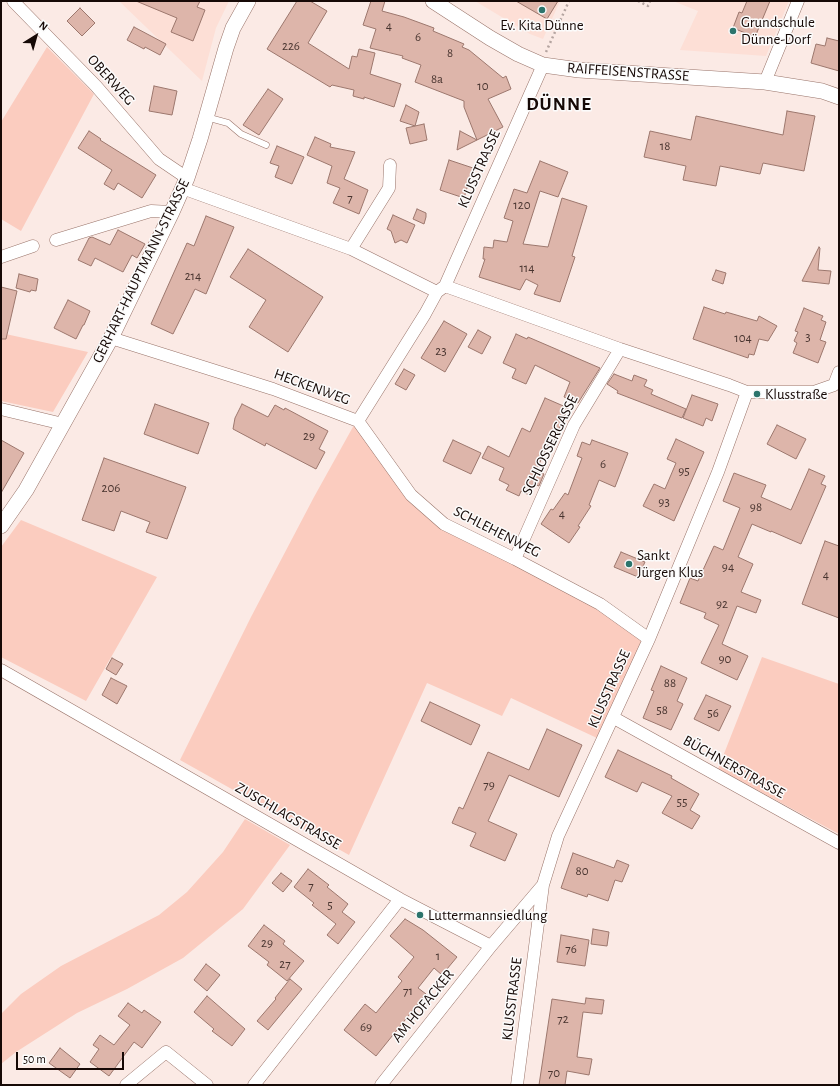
<!DOCTYPE html>
<meta charset="utf-8">
<style>
body{margin:0}
#map{position:relative;width:840px;height:1086px;overflow:hidden;background:#fbeae5;font-family:"Alegreya Sans",sans-serif}
canvas{display:block}
.frame{position:absolute;inset:0;border:2px solid #160906;pointer-events:none}
.north{position:absolute;left:16px;top:16px;width:40px;height:40px;-webkit-text-stroke:3px #fbfbfb;paint-order:stroke;rotate:37deg;font-size:11px;font-weight:700;line-height:16px;text-align:center;color:#160906}
.north::after{content:'';display:block;margin:auto;width:14px;height:18px;background:#160906;clip-path:polygon(50% 0,100% 100%,50% 72%,0 100%)}
.scale{position:absolute;left:16px;top:1052px;width:108px;height:18px;box-sizing:border-box;border:2px solid #160906;border-top:0;padding-left:5px;font-size:12px;line-height:14px;white-space:nowrap;color:#160906;-webkit-text-stroke:3px #fbfbfb;paint-order:stroke}
</style>
<div id="map">
<canvas width="840" height="1086"></canvas>
<div class="frame"></div>
<div class="north">N</div>
<div class="scale">50 m</div>
</div>
<script>
const ctx = document.querySelector('canvas').getContext('2d');
ctx.lineJoin = 'round';
function paint(path, color) { ctx.fillStyle = color; ctx.fill(path, 'evenodd'); }
const poly = rows => new Path2D(rows.map(r => 'M' + r).join(''));
function stroke(path, color, width, dash) { ctx.strokeStyle = color; ctx.lineWidth = width; ctx.lineCap = dash ? 'butt' : 'round'; ctx.setLineDash(dash || []); ctx.stroke(path); }
function write(font, color, halo, rows, align = 'center') {
  ctx.font = font + ' "Alegreya Sans",sans-serif'; ctx.lineWidth = 3; ctx.setLineDash([]); ctx.textBaseline = 'middle'; ctx.strokeStyle = halo; ctx.fillStyle = color; for (const [text, x, y, turn = 0] of rows) {
    ctx.save(); ctx.translate(x, y); ctx.rotate((+turn || 0) * Math.PI / 180); ctx.textAlign = isNaN(turn) ? turn : align; if (halo) ctx.strokeText(text, 0, 0); ctx.fillText(text, 0, 0); ctx.restore();
  }
}
paint(poly([
 [119,1,229,1,216,28,202,81],
 [475,1,560,1,543,39,530,34],
 [673,1,789,1,766,56,680,50,698,11]
]), '#fddfd6');
paint(poly([
 [47,47,94,94,21,231,1,219,1,122],
 [1,333,88,352,53,412,1,401],
 [354,425,409,497,599,607,643,641,597,738,511,698,502,716,427,683,349,855,180,760,251,617,314,497],
 [21,520,157,577,86,701,1,657,1,547],
 [762,657,839,684,839,834,718,769],
 [245,819,290,845,243,909,183,958,127,989,77,1013,16,1052,1,1064,1,1014,21,994,61,966,159,915,187,892,223,852]
]), '#fbccbf');
const building = poly([
 [136,1,200,1,197,7,205,10,193,41,171,32,177,18,136,1],
 [297,1,310,1,327,11,308,43,349,69,352,56,357,57,359,49,375,53,370,74,401,84,394,107,364,97,364,99,353,96,354,90,332,85,330,87,267,49,297,1],
 [371,1,385,1,382,11,404,17,434,28,433,31,464,44,462,47,469,50,503,78,506,76,511,89,488,99,503,127,477,140,464,107,464,101,415,82,421,65,402,58,403,56,370,48,376,29,363,25,371,1],
 [516,1,558,1,547,19,516,1],
 [747,1,770,1,755,37,733,28,739,12,742,13,747,1],
 [80,8,95,23,82,36,67,21,80,8],
 [134,27,166,44,160,55,145,47,144,49,127,40,134,27],
 [827,38,839,41,839,71,811,63,816,44,825,46,827,38],
 [154,86,177,91,172,115,149,111,154,86],
 [268,89,283,99,259,135,243,125,268,89],
 [406,105,419,112,415,126,400,121,406,105],
 [787,111,815,116,804,171,763,163,760,174,720,166,716,186,683,180,686,166,644,157,650,131,691,140,696,116,783,135,787,111],
 [424,124,427,140,410,144,406,128,424,124],
 [89,131,101,139,100,140,156,175,142,198,118,183,114,190,104,184,112,170,78,148,89,131],
 [460,131,477,140,457,150,460,131],
 [315,137,331,144,330,147,355,152,344,179,368,190,359,214,333,203,340,188,327,183,332,166,307,155,315,137],
 [277,146,304,157,292,184,275,177,279,166,270,163,277,146],
 [449,160,473,168,464,198,440,190,449,160],
 [540,161,568,172,558,197,540,191,523,244,548,247,562,198,587,206,572,256,575,257,560,302,534,294,538,285,526,279,520,290,479,277,485,259,483,259,484,247,493,248,494,240,507,242,513,221,504,218,514,189,527,193,540,161],
 [417,209,426,213,426,217,424,224,413,219,417,209],
 [393,215,415,225,407,243,401,240,395,243,391,231,387,229,393,215],
 [206,216,234,227,206,294,195,289,173,334,151,324,187,243,194,246,206,216],
 [118,230,145,244,137,258,132,255,123,272,95,258,91,266,78,260,89,238,92,237,110,245,118,230],
 [819,247,820,248,818,270,831,271,829,284,802,281,819,247],
 [248,249,323,297,288,352,249,327,266,300,230,277,248,249],
 [716,270,726,273,723,284,712,280,716,270],
 [19,274,38,279,36,291,31,290,30,292,16,288,19,274],
 [1,287,17,291,6,339,1,339,1,287],
 [68,300,90,311,84,325,83,325,76,339,54,328,68,300],
 [704,307,725,314,726,312,757,321,759,316,777,326,768,341,759,339,754,355,749,354,748,358,693,339,704,307],
 [804,308,823,316,821,320,826,322,820,340,826,342,818,363,793,353,797,343,794,341,798,332,795,331,804,308],
 [444,321,467,334,445,372,421,358,444,321],
 [478,330,491,337,482,354,468,347,478,330],
 [516,334,527,339,528,337,600,368,578,403,564,397,570,382,535,365,526,384,512,378,516,369,503,363,516,334],
 [404,369,415,375,406,390,395,384,404,369],
 [614,374,632,381,634,375,647,380,644,386,653,390,651,394,686,409,682,418,617,393,618,391,607,384,614,374],
 [692,395,718,404,712,421,706,418,703,426,683,418,692,395],
 [545,398,568,408,553,443,549,442,536,471,544,474,539,486,534,484,529,495,521,491,519,496,506,490,509,485,499,480,504,468,482,458,488,446,509,457,522,428,530,432,545,398],
 [155,404,209,423,198,454,144,434,155,404],
 [242,404,268,417,275,405,284,410,285,408,328,431,319,449,325,452,316,469,266,443,265,446,233,429,235,418,242,404],
 [777,425,806,439,796,459,767,444,777,425],
 [676,439,704,452,674,521,643,506,654,484,665,489,676,463,667,459,676,439],
 [1,440,24,453,1,493,1,440],
 [453,440,481,453,471,474,443,461,453,440],
 [592,440,628,453,615,487,599,480,589,505,591,506,578,526,580,527,569,543,541,524,551,509,553,510,565,493,568,495,582,458,577,456,582,442,590,445,592,440],
 [104,458,186,487,167,539,146,532,150,522,121,511,114,531,82,520,104,458],
 [809,469,825,476,821,484,826,486,801,544,771,531,771,532,752,524,738,557,753,564,741,592,761,600,756,613,737,606,722,644,748,656,737,680,701,663,719,625,704,618,706,613,680,603,690,578,698,581,714,546,723,550,740,508,723,501,734,473,766,485,761,497,791,510,809,469],
 [825,541,839,546,839,618,802,604,825,541],
 [621,552,645,562,638,577,614,567,621,552],
 [112,658,123,664,116,675,106,669,112,658],
 [661,666,687,678,677,701,683,704,671,730,643,718,654,691,651,690,661,666],
 [111,678,127,686,117,704,102,695,111,678],
 [706,695,731,706,719,731,694,719,706,695],
 [430,702,480,725,471,745,421,721,430,702],
 [547,729,582,745,559,797,509,775,488,821,517,834,505,861,470,846,476,833,452,823,459,807,463,809,488,752,529,770,547,729],
 [618,750,672,776,671,778,699,794,690,810,700,816,692,829,662,813,672,796,642,782,637,792,605,777,618,750],
 [573,853,614,868,617,860,629,865,622,882,615,880,608,901,588,894,587,897,561,888,573,853],
 [308,869,329,885,327,887,348,904,342,912,355,922,338,944,327,935,336,924,312,905,314,903,294,887,308,869],
 [281,873,292,881,283,892,272,883,281,873],
 [405,919,423,930,457,957,442,975,434,968,418,988,426,994,376,1056,344,1030,365,1004,376,1013,402,981,398,977,414,957,390,936,405,919],
 [264,925,285,941,283,944,304,961,287,981,267,965,269,962,248,946,264,925],
 [593,929,609,932,607,946,591,944,593,929],
 [561,935,589,940,585,966,557,962,561,935],
 [206,964,220,975,207,991,194,980,206,964],
 [290,979,302,989,268,1030,257,1021,276,999,275,998,290,979],
 [207,996,245,1029,232,1046,212,1031,214,1029,194,1012,207,996],
 [586,998,604,1000,602,1014,583,1012,577,1057,592,1059,589,1075,567,1071,565,1085,539,1085,552,999,585,1004,586,998],
 [128,1003,142,1013,144,1010,161,1022,142,1048,134,1042,109,1076,90,1062,99,1049,93,1045,100,1035,114,1045,130,1025,118,1016,128,1003],
 [60,1048,80,1064,70,1078,49,1063,60,1048]
]);
paint(building, '#ddb5aa');
stroke(building, '#9c776d', 1);
const service = poly([
 [206,117,228,123,241,134,266,145]
]);
const minor = poly([
 [13,1,96,86,159,159,187,178],
 [765,82,798,1],
 [182,188,351,249,437,292],
 [56,240,151,211,172,212],
 [351,249,389,188,390,165],
 [1,257,33,246],
 [445,286,620,349,729,385,747,392,814,392,834,385,839,372],
 [111,338,273,389,358,421],
 [1,409,63,424],
 [358,421,425,314,437,292,445,286,543,65],
 [358,421,411,495,444,524,515,559,600,604,649,639],
 [515,559,574,425,620,349],
 [1,670,400,899,491,946,543,885],
 [614,718,839,843],
 [126,1085,166,1052,207,1085],
 [254,1085,400,899],
 [381,1085,491,946],
 [517,1085,543,885,558,836,649,639,718,472,747,392]
]);
const tertiary = poly([
 [433,1,490,38,518,54,543,65,579,70,765,82,822,91,839,97],
 [1,526,26,490,111,338,172,212,187,178,200,139,226,48,233,28,248,1]
]);
stroke(service, '#99746a', 7);
stroke(minor, '#99746a', 13);
stroke(tertiary, '#99746a', 16);
stroke(poly([
 [638,1,648,6,650,1],
 [546,52,569,1]
]), '#b4a4a0', 2.5, [2, 3]);
stroke(service, '#fff', 6);
stroke(minor, '#fff', 12);
stroke(tertiary, '#fff', 15);
for (const [x, y, r, color] of [
 [542,10,4,"#2c746c"],
 [733,31,4,"#2c746c"],
 [757,394,4,"#2c746c"],
 [629,564,4,"#2c746c"],
 [420,915,4,"#2c746c"]
]) { const dot = new Path2D(); dot.arc(x, y, r, 0, 2 * Math.PI); ctx.fillStyle = color; ctx.fill(dot); stroke(dot, '#fbfbfb', 1.5); }
write('13px', '#48342f', null, [
 ["4",389,26],
 ["6",418,37],
 ["226",291,46],
 ["8",450,53],
 ["8a",437,79],
 ["10",483,86],
 ["18",665,146],
 ["7",350,198],
 ["120",522,205],
 ["114",527,268],
 ["214",193,276],
 ["3",808,337],
 ["104",743,338],
 ["23",441,351],
 ["29",309,436],
 ["6",603,464],
 ["95",684,471],
 ["206",111,488],
 ["93",664,502],
 ["98",756,507],
 ["4",562,514],
 ["94",728,567],
 ["4",826,575],
 ["92",722,604],
 ["90",725,659],
 ["88",670,683],
 ["58",662,710],
 ["56",713,713],
 ["79",489,785],
 ["55",682,802],
 ["80",582,871],
 ["7",311,886],
 ["5",330,905],
 ["29",267,943],
 ["76",571,949],
 ["1",438,956],
 ["27",285,964],
 ["71",408,991],
 ["72",563,1019],
 ["69",366,1027],
 ["70",554,1073]
]);
write('15px', '#160906', '#fbfbfb', [
 ["Grundschule",741,22],
 ["Dünne-Dorf",741,39],
 ["Ev. Kita Dünne",542,25,"center"],
 ["Klusstraße",765,394],
 ["Sankt",637,555],
 ["Jürgen Klus",637,572],
 ["Luttermannsiedlung",428,915]
], 'left');
write('15px', '#160906', '#fbfbfb', [
 ["RAIFFEISENSTRASSE",628,72,4],
 ["OBERWEG",111,80,48],
 ["KLUSSTRASSE",479,169,-66],
 ["GERHART-HAUPTMANN-STRASSE",141,271,-64],
 ["HECKENWEG",312,387,20],
 ["SCHLOSSERGASSE",550,445,-64],
 ["SCHLEHENWEG",497,532,27],
 ["KLUSSTRASSE",609,689,-66],
 ["BÜCHNERSTRASSE",734,767,29],
 ["ZUSCHLAGSTRASSE",288,816,30],
 ["KLUSSTRASSE",512,999,-83],
 ["AM HOFACKER",423,1006,-51]
]);
ctx.letterSpacing = '1px';
write('bold 19px', '#160906', '#fbfbfb', [
 ["DÜNNE",559,104]
]);
ctx.letterSpacing = '0px';
</script>
